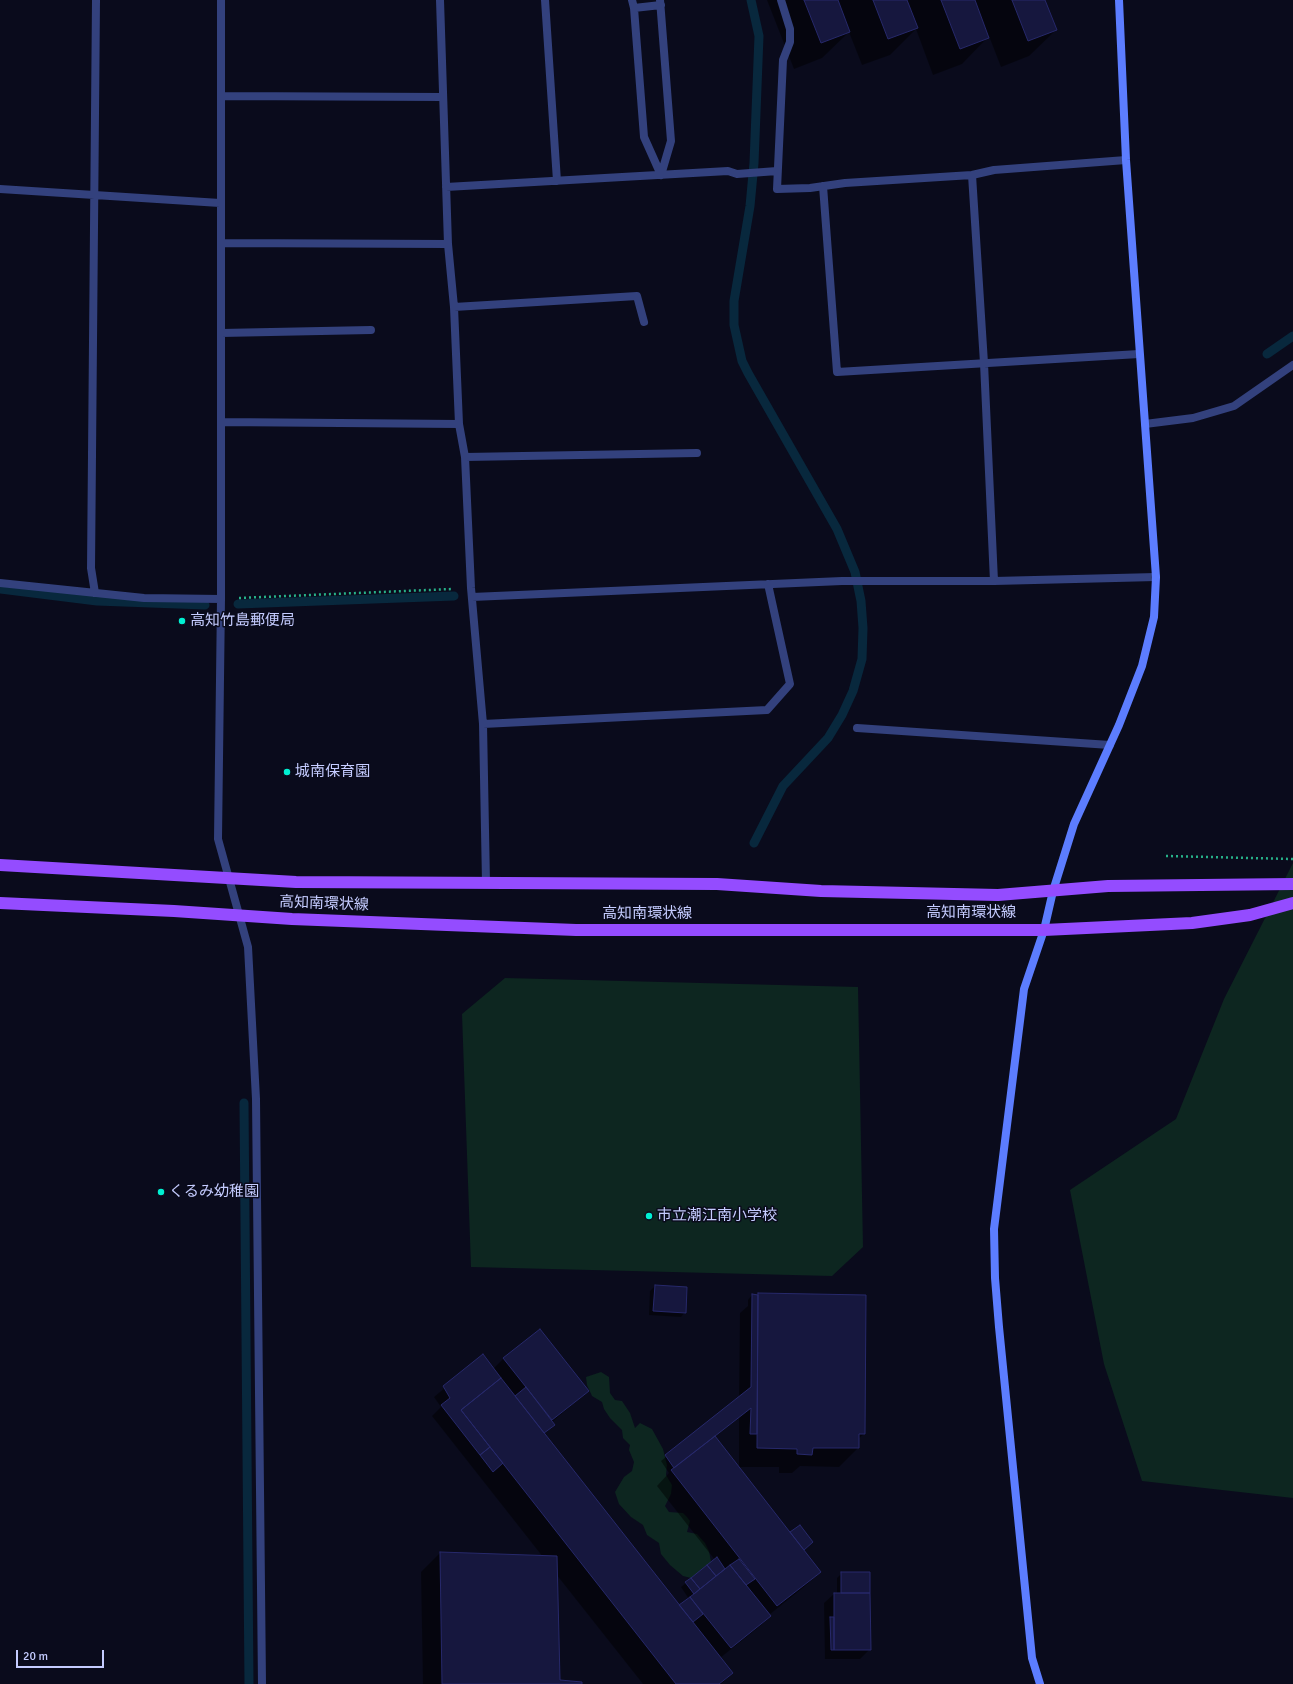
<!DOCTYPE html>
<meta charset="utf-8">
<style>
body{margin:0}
#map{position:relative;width:1293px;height:1684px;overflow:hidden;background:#0a0b1c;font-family:Signika,sans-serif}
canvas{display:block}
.scale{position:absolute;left:16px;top:1650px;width:88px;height:18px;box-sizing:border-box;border:2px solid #c5ccff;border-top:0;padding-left:5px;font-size:12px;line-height:14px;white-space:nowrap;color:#c5ccff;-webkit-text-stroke:3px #0a0b1c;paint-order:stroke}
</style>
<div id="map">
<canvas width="1293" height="1684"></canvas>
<div class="scale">20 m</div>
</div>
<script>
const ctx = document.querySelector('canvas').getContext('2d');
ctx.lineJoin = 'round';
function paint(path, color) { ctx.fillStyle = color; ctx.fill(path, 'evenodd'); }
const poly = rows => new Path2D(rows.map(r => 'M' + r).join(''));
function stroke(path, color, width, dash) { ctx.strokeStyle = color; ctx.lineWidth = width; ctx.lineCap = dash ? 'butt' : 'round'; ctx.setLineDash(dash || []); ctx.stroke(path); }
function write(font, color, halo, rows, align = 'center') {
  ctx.font = font + ' Signika,"Noto Sans JP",sans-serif'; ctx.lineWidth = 3; ctx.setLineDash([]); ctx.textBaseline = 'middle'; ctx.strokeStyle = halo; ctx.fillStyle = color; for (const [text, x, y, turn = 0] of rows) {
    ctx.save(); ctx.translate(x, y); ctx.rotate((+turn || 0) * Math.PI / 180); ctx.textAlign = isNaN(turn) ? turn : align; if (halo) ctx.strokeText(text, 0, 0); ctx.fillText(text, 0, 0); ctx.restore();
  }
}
paint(poly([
 [1293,863,1293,1498,1142,1481,1104,1364,1070,1190,1176,1119,1224,999],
 [505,978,858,987,863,1247,832,1276,471,1267,462,1014],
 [601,1372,609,1377,610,1393,615,1400,622,1401,630,1413,635,1428,640,1423,652,1429,663,1449,667,1465,666,1475,672,1485,671,1494,665,1506,669,1512,683,1513,687,1517,690,1521,687,1532,697,1534,705,1543,709,1551,712,1567,699,1580,683,1576,670,1565,661,1554,659,1543,647,1535,643,1525,631,1517,619,1504,615,1492,624,1477,632,1471,634,1462,629,1450,630,1445,623,1438,622,1430,610,1418,604,1409,602,1402,592,1396,587,1385,586,1377]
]), '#0d2620');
paint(poly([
 [767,0,1044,0,1056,30,1029,56,1001,67,989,36,962,64,933,75,916,29,890,55,862,65,849,32,822,58,794,69],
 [655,1286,685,1312,681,1317,649,1315,650,1291],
 [752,1295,864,1434,858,1439,858,1448,839,1467,800,1466,792,1473,779,1473,779,1467,739,1467,739,1417,714,1437,790,1534,799,1526,808,1547,803,1550,820,1572,805,1586,769,1615,770,1616,760,1626,720,1658,732,1673,721,1684,643,1684,556,1574,559,1681,581,1684,423,1684,421,1572,440,1553,543,1557,432,1416,441,1407,434,1397,483,1356,493,1369,504,1358,588,1391,552,1422,549,1429,543,1434,679,1607,689,1599,681,1587,715,1560,657,1486,669,1473,661,1461,739,1398,740,1313,748,1306,748,1300],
 [842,1573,870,1649,860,1659,825,1659,824,1603,834,1594,837,1594,837,1578]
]), '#0007');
stroke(poly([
 [751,0,759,36,754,163,750,206,734,301,734,325,742,361,748,373,837,529,855,572,861,601,863,628,862,659,853,691,842,715,828,738,783,786,754,843],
 [1267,354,1293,336],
 [0,589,97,601,205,605],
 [238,604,454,596],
 [244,1103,249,1684]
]), '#08283d', 9);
const building = poly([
 [804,0,838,0,850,32,821,43,804,0],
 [873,0,907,0,918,28,888,39,873,0],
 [941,0,975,0,989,38,960,49,941,0],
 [1012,0,1045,0,1057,30,1028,41,1012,0],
 [655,1285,687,1287,686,1313,653,1311,655,1285],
 [758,1293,866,1295,865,1434,859,1434,859,1448,813,1448,812,1455,797,1454,797,1449,757,1448,758,1293],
 [752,1294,758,1295,757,1434,750,1434,751,1408,674,1468,665,1455,751,1387,752,1294],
 [540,1329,589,1391,552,1420,503,1358,540,1329],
 [483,1354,501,1378,461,1410,490,1447,480,1455,441,1405,450,1398,443,1386,483,1354],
 [501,1378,733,1673,719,1684,676,1684,461,1410,501,1378],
 [526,1387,555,1425,544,1433,515,1396,526,1387],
 [715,1436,821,1572,777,1606,671,1470,715,1436],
 [490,1447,503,1463,493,1472,480,1455,490,1447],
 [800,1525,813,1542,804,1550,790,1532,800,1525],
 [440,1552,557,1556,560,1680,582,1682,582,1684,442,1684,440,1552],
 [717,1557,725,1569,716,1576,707,1565,717,1557],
 [739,1559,755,1579,746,1585,730,1565,739,1559],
 [707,1565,716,1576,700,1589,691,1578,707,1565],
 [730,1565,771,1616,731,1648,690,1597,730,1565],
 [841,1572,870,1572,870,1593,841,1593,841,1572],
 [691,1578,700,1589,694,1594,685,1582,691,1578],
 [834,1593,870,1593,871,1650,834,1650,834,1593],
 [690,1597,703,1614,693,1622,679,1605,690,1597],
 [830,1617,834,1617,834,1650,831,1650,830,1617]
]);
paint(building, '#16173e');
stroke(building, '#27296b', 1);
stroke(poly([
 [239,598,452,589],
 [1166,856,1293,859]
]), '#27b189', 2.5, [2, 3]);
stroke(poly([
 [221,0,221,599,218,839,248,947,256,1099,262,1684],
 [440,0,448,244,454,307,459,424,465,457,471,588,483,724,486,883],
 [545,0,557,181],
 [632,0,634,8,644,137,661,175],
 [660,0,671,141,661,175],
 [781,0,790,29,790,42,783,60,777,189,810,188,845,183,972,175,994,170,1126,160],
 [634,8,661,5],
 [221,96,443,97],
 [972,175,984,363,994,581],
 [823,186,837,372,1139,354],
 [446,187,728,171,737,174,777,171],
 [0,189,220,203],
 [221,243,448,244],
 [454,307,637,296,644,322],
 [221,333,371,330],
 [221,422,459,424],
 [1145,424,1193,418,1234,406,1293,365],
 [465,457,697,453],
 [0,583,144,598,221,599],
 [95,593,91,568,96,0],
 [472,597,842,581,994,581,1156,577],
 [483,724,767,710,790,684,768,584],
 [857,728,1110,745]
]), '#33417d', 8);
stroke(poly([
 [1040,1684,1032,1658,999,1327,995,1278,994,1229,1024,989,1044,930,1053,891,1074,824,1119,725,1142,666,1154,617,1156,577,1126,160,1119,0]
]), '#5c7dff', 8);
stroke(poly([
 [0,865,296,882,717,884,821,891,998,895,1108,886,1293,884],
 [0,903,174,911,292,919,576,930,1044,930,1192,923,1250,915,1293,903]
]), '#944cff', 12);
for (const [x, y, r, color] of [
 [182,621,4,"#00f0d2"],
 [287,772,4,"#00f0d2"],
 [161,1192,4,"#00f0d2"],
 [649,1216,4,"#00f0d2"]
]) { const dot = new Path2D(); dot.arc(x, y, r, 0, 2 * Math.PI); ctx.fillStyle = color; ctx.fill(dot); stroke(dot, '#0a0b1c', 1.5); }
write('15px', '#c5ccff', '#0a0b1c', [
 ["高知竹島郵便局",190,621],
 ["城南保育園",295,772],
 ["くるみ幼稚園",169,1192],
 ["市立潮江南小学校",657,1216]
], 'left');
write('15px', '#c5ccff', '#0a0b1c', [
 ["高知南環状線",324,904,2],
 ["高知南環状線",971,913],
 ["高知南環状線",647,914]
]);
</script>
